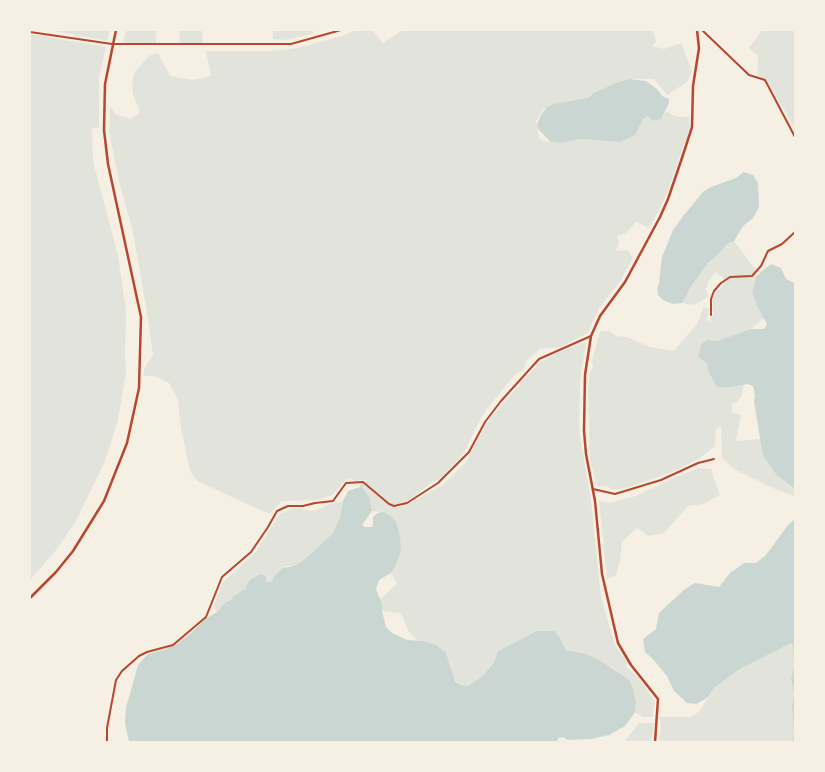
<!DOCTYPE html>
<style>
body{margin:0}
#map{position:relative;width:825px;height:772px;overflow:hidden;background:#f6efe4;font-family:"Fira Sans",sans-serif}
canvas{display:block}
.frame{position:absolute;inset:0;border:31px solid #f6efe4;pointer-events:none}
</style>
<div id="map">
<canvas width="825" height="772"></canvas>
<div class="frame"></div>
</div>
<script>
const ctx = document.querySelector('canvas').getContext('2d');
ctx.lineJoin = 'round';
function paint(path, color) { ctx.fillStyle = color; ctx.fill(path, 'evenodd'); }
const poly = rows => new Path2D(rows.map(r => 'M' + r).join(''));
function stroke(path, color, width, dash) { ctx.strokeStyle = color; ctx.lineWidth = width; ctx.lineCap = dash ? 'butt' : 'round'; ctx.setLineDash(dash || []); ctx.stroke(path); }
paint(poly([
 [49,30,110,30,107,41],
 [126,30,156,30,156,44,123,44],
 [179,30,202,30,203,44,180,44],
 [273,30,313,30,313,34,284,40,273,39],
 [356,30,372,30,383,43,403,30,652,30,656,41,652,46,664,49,681,43,692,71,687,82,667,95,654,79,630,79,603,89,588,98,554,104,543,110,536,121,539,138,544,141,560,143,580,139,620,142,637,129,643,119,648,116,653,121,661,119,666,111,677,117,689,117,690,127,668,191,656,216,649,228,636,222,626,233,617,236,619,243,616,251,628,250,633,258,621,280,599,308,588,333,560,347,539,349,526,362,524,370,517,373,508,383,490,405,481,418,462,456,439,480,434,481,406,502,397,504,391,504,375,492,365,480,354,481,352,478,346,480,331,496,317,500,282,501,269,514,197,481,190,471,181,428,178,400,169,383,155,376,143,376,145,367,153,355,148,319,132,227,120,186,109,131,110,106,115,114,131,119,140,112,133,94,132,85,134,73,150,55,158,53,170,76,193,80,211,76,206,51,271,51,297,48,342,36],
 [762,30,795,30,795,128,766,79,757,76,758,56,749,48],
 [30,34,106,47,99,78,99,128,92,128,93,161,118,255,126,311,125,353,126,372,118,420,105,461,76,521,57,549,30,580],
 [734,241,755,269,756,277,752,293,758,308,764,318,751,329,717,341,708,340,702,360,707,364,709,373,717,387,725,388,744,384,742,395,738,401,732,404,732,412,741,415,736,441,761,439,763,456,777,474,795,489,795,496,777,490,734,469,722,458,721,426,716,429,715,446,697,460,672,472,626,488,611,490,608,486,597,487,590,460,588,391,590,372,593,368,592,360,600,331,609,331,616,336,627,337,651,347,674,351,697,324,704,307,709,309,707,319,710,322,713,314,712,299,717,291,725,284,723,278,715,272,708,282,706,289,708,297,693,305,682,303,692,285,708,263,719,254,727,244],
 [586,342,580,382,579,430,591,500,601,597,615,645,627,662,626,667,638,677,655,702,652,717,643,717,635,712,636,703,566,650,560,638,517,642,502,649,498,653,494,662,483,676,468,686,460,685,452,676,450,662,423,641,417,640,409,632,401,613,382,611,380,599,397,584,391,573,395,567,383,512,372,511,370,499,365,493,362,487,363,485,366,486,389,506,396,508,411,503,444,484,468,460,468,456,491,417,539,363,557,353],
 [699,468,711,469,720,495,703,504,688,506,664,533,649,536,637,528,622,542,620,560,616,575,607,579,599,501,609,503,636,496,674,478],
 [343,501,340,517,333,533,303,561,294,566,285,566,275,575,271,582,266,582,261,574,251,580,245,589,235,596,231,600,226,602,217,612,213,607,223,582,255,553,280,514,294,508,314,511,332,503],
 [791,643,793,645,794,667,791,679,794,694,792,705,794,733,792,742,659,742,661,722,659,717,690,717,699,712,714,688,738,670],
 [639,723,654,723,651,742,624,742]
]), '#e2e4dc');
paint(poly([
 [630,79,646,81,657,89,662,96,669,99,669,103,661,119,653,121,648,116,643,119,635,135,620,142,580,139,560,143,551,142,538,129,537,125,541,115,547,107,554,104,588,98,594,93,616,83],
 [744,172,753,175,758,183,759,207,753,218,743,226,734,241,727,244,719,254,708,263,692,285,682,303,673,304,663,300,658,295,657,288,659,283,662,257,673,230,684,215,703,192,711,187,736,178],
 [771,264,781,268,786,279,795,283,795,489,776,474,763,456,754,401,755,395,753,386,747,384,725,388,717,387,709,373,707,364,698,356,700,351,701,344,708,340,717,341,751,329,764,329,767,324,758,308,752,293,756,277,762,271],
 [362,484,366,486,363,485,362,487,370,499,372,511,362,525,365,527,372,527,373,524,373,517,378,513,383,512,389,515,396,522,400,537,401,551,395,567,391,573,379,580,376,589,382,604,382,611,386,627,392,633,407,640,423,641,436,645,446,653,455,681,460,685,468,686,483,676,494,662,498,652,502,649,537,631,554,631,560,638,566,650,585,654,597,659,628,679,632,686,636,703,635,712,625,726,609,735,591,739,568,740,563,737,558,738,557,742,129,742,125,723,126,708,138,665,145,657,148,654,166,649,178,643,191,633,205,619,217,612,226,602,231,600,234,596,245,589,250,580,261,574,266,576,266,582,271,582,275,575,283,568,294,566,303,561,333,533,340,517,343,501,348,491,360,487],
 [795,519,795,742,792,742,794,733,792,705,794,694,791,679,794,667,793,645,791,643,738,670,714,688,707,698,696,704,687,703,674,691,667,676,653,659,645,652,643,639,656,629,659,613,685,589,695,583,719,587,730,573,744,563,756,563,766,555,788,525]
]), '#c9d6d2');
stroke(poly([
 [702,30,749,75,765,80,795,137],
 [30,32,112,44,291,44,341,30],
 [711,315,711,299,714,291,721,283,730,277,752,276,761,266,768,251,782,244,795,232],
 [593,489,615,494,661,480,698,463,714,459],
 [107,742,107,728,116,680,122,671,139,656,147,652,173,645,206,617,222,577,251,552,268,527,277,511,288,506,303,506,315,503,333,501,346,483,363,482,389,504,394,506,407,503,438,483,469,452,485,422,501,401,539,359,591,336]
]), '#b5482f', 2);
stroke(poly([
 [30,598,56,572,73,551,104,501,127,443,139,388,141,317,108,164,104,130,105,84,116,30],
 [655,742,658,699,631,665,618,643,602,574,595,501,586,454,584,431,585,375,591,336,600,316,625,282,660,217,668,199,682,158,692,127,693,86,699,48,697,30]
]), '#b5482f', 2.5);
</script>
